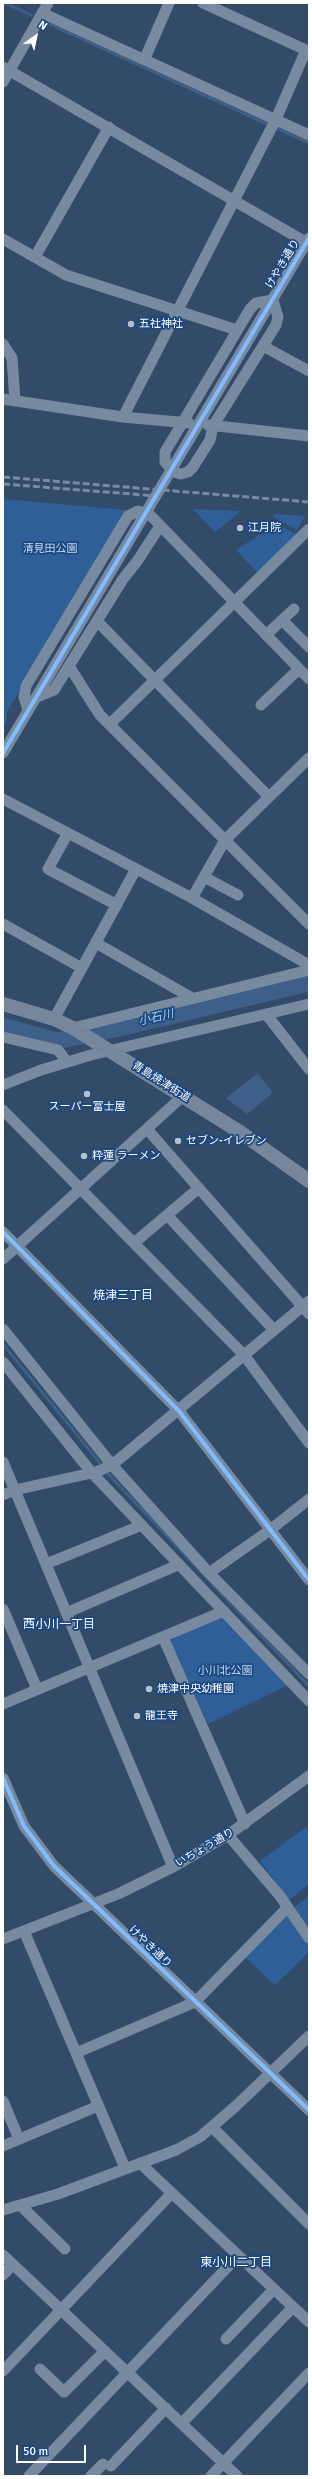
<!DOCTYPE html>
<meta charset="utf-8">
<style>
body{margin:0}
#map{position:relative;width:312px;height:2479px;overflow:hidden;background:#324b69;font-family:Signika,sans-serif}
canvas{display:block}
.frame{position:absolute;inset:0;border:4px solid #fff;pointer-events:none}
.north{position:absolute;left:16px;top:16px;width:40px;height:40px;-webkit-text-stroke:3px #1b4880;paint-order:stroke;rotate:33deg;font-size:11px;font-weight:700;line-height:16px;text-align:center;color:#fff}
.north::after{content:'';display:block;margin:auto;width:14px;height:18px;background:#fff;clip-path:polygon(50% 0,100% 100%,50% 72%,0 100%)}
.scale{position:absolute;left:16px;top:2445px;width:70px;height:18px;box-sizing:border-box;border:2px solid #fff;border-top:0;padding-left:5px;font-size:12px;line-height:14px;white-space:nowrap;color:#fff;-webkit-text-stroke:3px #1b4880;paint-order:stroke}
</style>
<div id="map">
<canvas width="312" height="2479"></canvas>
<div class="frame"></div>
<div class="north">N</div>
<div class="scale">50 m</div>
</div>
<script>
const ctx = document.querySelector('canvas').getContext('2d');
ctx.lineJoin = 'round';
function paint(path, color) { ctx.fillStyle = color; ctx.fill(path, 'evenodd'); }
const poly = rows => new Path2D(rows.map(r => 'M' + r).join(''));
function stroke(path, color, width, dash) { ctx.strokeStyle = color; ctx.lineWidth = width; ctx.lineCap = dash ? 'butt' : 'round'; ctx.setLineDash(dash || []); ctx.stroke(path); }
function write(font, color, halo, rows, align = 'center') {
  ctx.font = font + ' Signika,"Noto Sans JP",sans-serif'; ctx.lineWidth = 3.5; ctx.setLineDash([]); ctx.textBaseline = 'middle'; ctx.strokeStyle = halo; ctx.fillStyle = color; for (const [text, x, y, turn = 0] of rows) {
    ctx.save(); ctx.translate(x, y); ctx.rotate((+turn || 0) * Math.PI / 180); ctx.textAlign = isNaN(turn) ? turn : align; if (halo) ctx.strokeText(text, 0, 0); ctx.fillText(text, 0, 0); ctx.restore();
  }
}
paint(poly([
 [3,499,127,510,7,712,7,720,3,727],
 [193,509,241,511,215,532],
 [274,514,305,516,297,530,273,517],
 [282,527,298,535,259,574,236,550,259,535],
 [220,1617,226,1617,288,1685,208,1724,171,1642,175,1637],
 [306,1827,309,1830,309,1884,289,1900,260,1861],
 [309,1897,309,1927,294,1907],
 [287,1916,309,1945,309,1952,275,1985,245,1957]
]), '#2e5f98');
paint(poly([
 [258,1073,273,1093,247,1114,226,1098]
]), '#3e5f87');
stroke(poly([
 [5,3,31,15],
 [47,23,269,125],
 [274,127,309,143],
 [78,689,91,710],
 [3,1344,112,1478,309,1686]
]), '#3e5f87', 3);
stroke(poly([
 [3,1026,56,1041,115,1029,309,983]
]), '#3e5f87', 17);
stroke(poly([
 [42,13,309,135],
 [145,58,169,3],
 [3,67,309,244],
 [3,82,48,3],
 [3,239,66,275,237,330],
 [35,257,109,127],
 [273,300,278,317,276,325,213,426,210,440,193,467,188,472,181,474,174,472,165,462,165,452,250,309,256,303,273,300],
 [3,344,12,358,15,401],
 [263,346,309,371],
 [3,399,123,417,189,423],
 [123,417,276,119,306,50,203,3],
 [208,425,309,436],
 [282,620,309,647],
 [97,621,269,797],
 [266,635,294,609],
 [69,666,100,715,309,924],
 [35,698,54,690,123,579,138,560,160,526],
 [261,705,299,669],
 [28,710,24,697,26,686,128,516,138,511,151,516,309,679],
 [110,724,309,529],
 [3,753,309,238],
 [3,799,192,898,309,965],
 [68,833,48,869,117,905],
 [204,877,238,895],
 [192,898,225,840,309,758],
 [3,924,82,968],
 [96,943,192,998],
 [266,1014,309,1069],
 [54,1019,136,869],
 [73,1028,309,970],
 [3,1037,58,1050,67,1062],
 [3,1085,41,1070,91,1055,309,1004],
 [3,1110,244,1355,309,1443],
 [147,1129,309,1314],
 [167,1215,274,1330],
 [3,1232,179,1411,309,1580],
 [134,1243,199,1188],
 [3,1259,183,1096],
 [3,1329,112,1465,209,1573,309,1674],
 [3,1362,92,1473,309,1701],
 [3,1462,173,1867],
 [3,1495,15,1490,96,1472,112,1465,309,1301],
 [46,1564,142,1525],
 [209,1573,270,1530,309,1499],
 [3,1609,37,1689],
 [66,1613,178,1565],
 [163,1637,245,1824],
 [3,1704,224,1611],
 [3,1778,24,1826,54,1866,309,2110],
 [228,1835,280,1896,309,1938],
 [24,1931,125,2168],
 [3,1939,118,1894,173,1867,228,1835,309,1776],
 [76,2053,195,2002,287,1908],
 [3,2101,19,2139],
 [213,2128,309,2224],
 [3,2146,98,2106],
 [140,2163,309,2322],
 [20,2205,65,2249],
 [3,2210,58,2194,176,2150,200,2137,237,2105,309,2036],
 [3,2255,237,2476],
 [3,2275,13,2264],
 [226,2339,274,2289],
 [40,2369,64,2392,105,2351],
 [3,2371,172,2193],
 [182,2423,293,2307],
 [111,2466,166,2408],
 [29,2476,238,2256],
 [91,2476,103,2464],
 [211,2476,309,2373]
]), '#788a9f', 11);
stroke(poly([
 [3,1004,54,1019,73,1028,240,1132,309,1181]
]), '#76879d', 14);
stroke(poly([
 [3,477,309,502],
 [3,484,157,496]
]), '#798b9f', 3, [7, 3]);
stroke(poly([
 [3,753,309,238],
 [3,1232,179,1411,309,1580],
 [3,1778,24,1826,54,1866,309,2110]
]), '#80bcff', 4);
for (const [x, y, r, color] of [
 [131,324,4,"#b7c0ca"],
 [240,528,4,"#b7c0ca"],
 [87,1094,4,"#b7c0ca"],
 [178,1141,4,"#b7c0ca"],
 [84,1156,4,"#b7c0ca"],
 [149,1689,4,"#b7c0ca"],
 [137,1716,4,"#b7c0ca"]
]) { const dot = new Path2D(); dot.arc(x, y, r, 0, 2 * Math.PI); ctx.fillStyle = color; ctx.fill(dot); stroke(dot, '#1b4880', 1.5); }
write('11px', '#fff', '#1b4880', [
 ["けやき通り",283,264,-59],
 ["青島焼津街道",161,1082,32],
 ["いちょう通り",205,1848,-30],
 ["けやき通り",150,1947,44]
]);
write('11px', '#fff', '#1b4880', [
 ["五社神社",139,324],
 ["江月院",248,528],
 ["スーパー富士屋",87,1107,"center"],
 ["セブン-イレブン",186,1141],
 ["粋蓮 ラーメン",92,1156],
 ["焼津中央幼稚園",157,1689],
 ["龍王寺",145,1716]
], 'left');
write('11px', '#c2dbf7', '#1b4880', [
 ["清見田公園",50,549],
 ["小川北公園",225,1671]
]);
write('italic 12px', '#a9cbf2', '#1b4880', [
 ["小石川",156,1018,-13]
]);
write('12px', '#fff', '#1b4880', [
 ["焼津三丁目",123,1296],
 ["西小川一丁目",59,1625],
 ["東小川二丁目",236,2263]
]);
</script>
